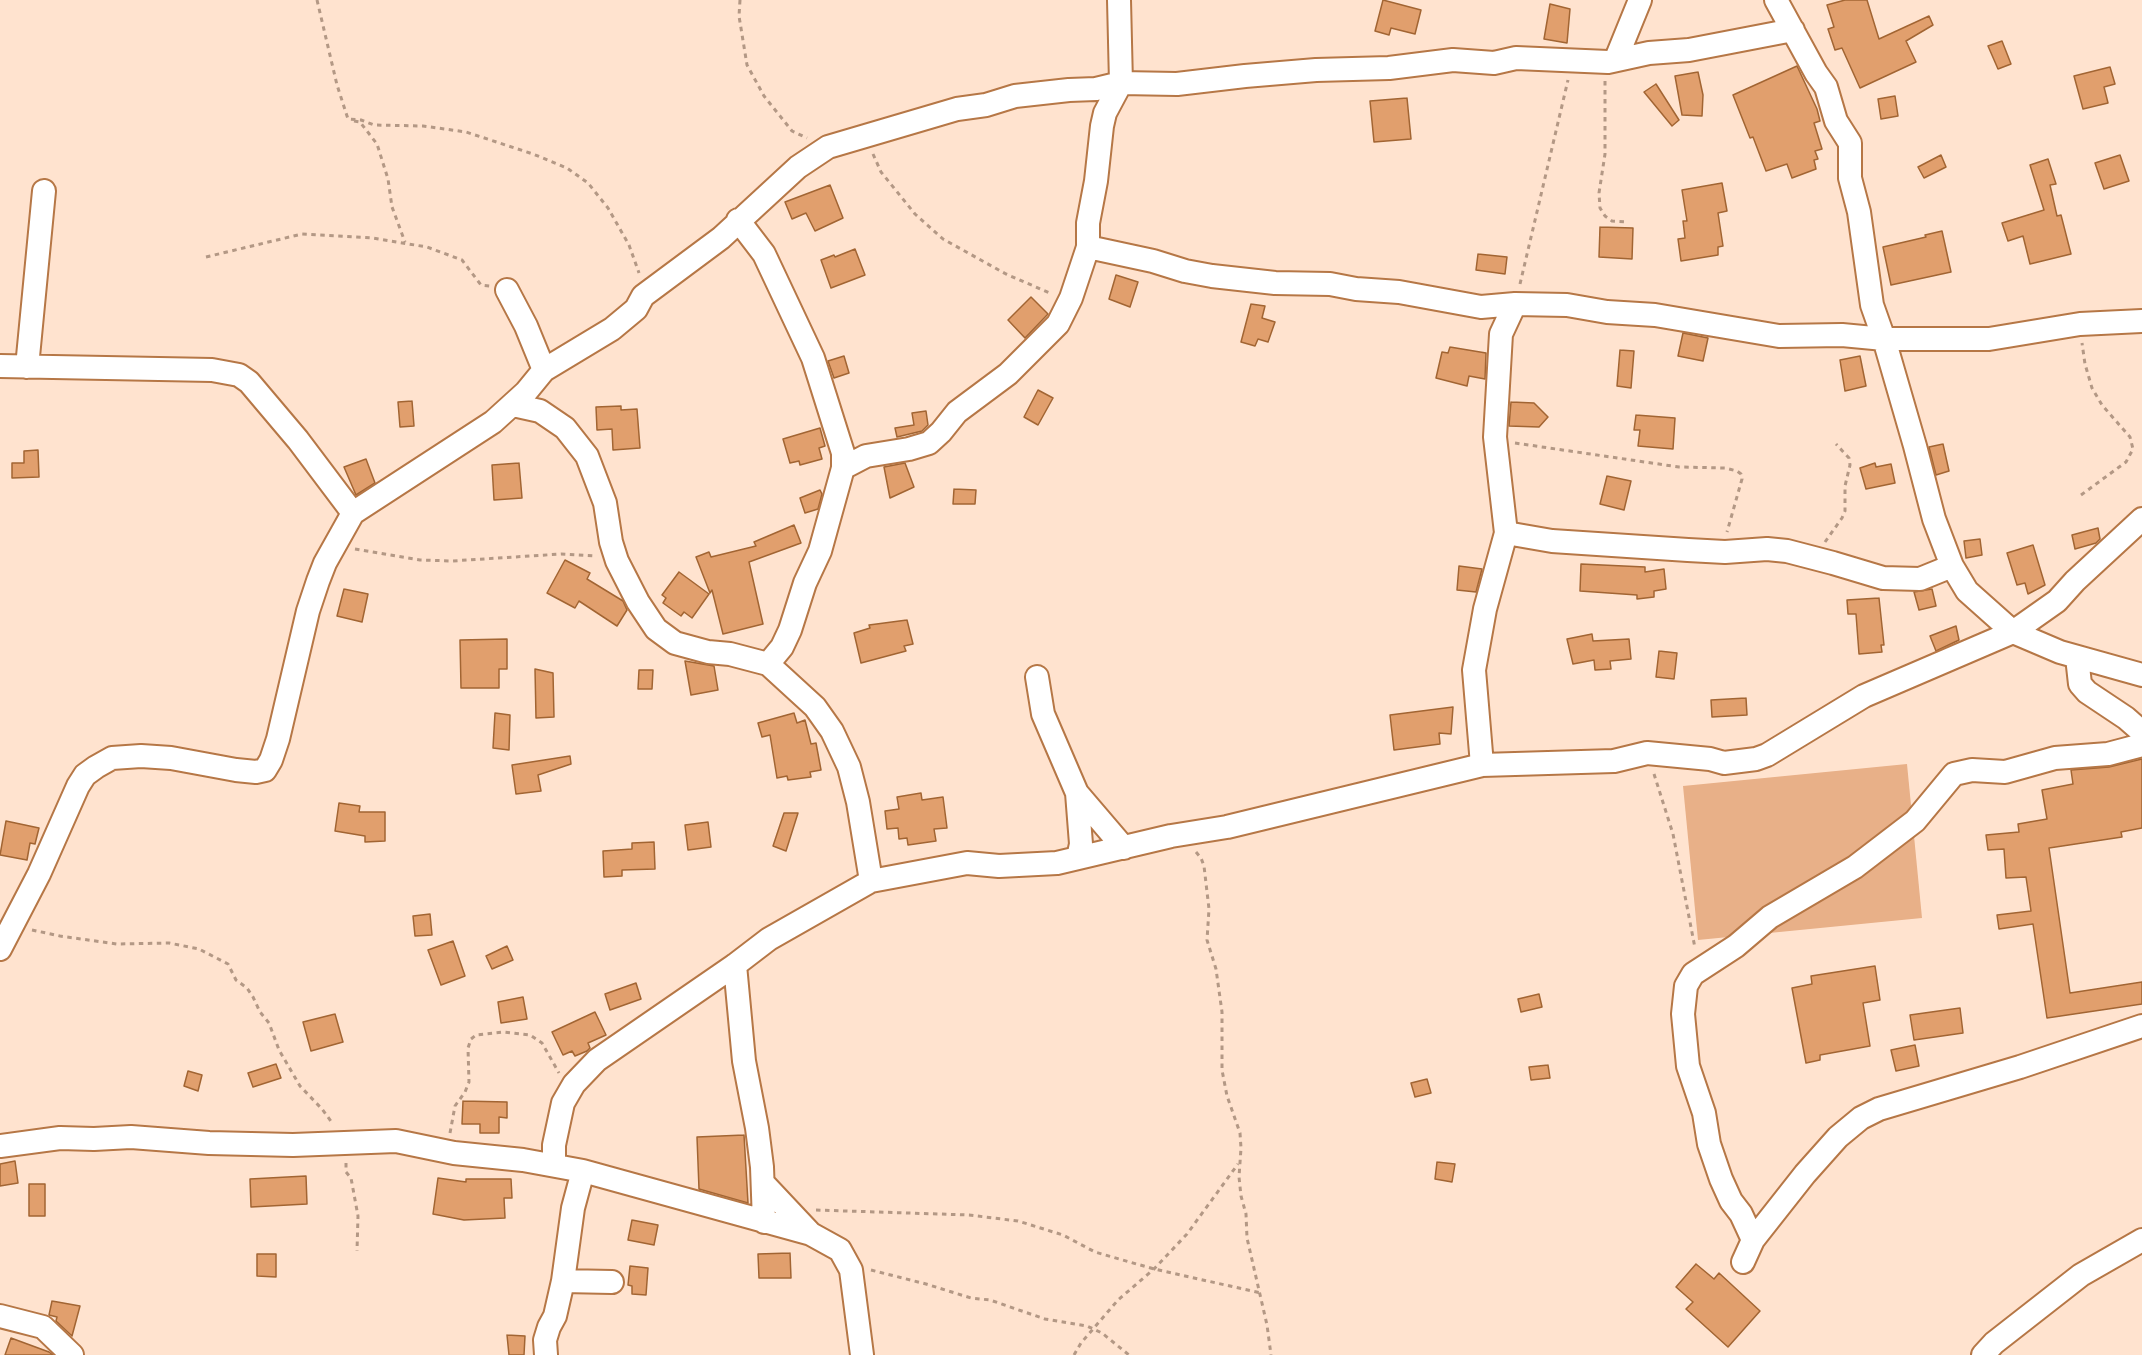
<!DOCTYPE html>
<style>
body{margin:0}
canvas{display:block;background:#ffe3cf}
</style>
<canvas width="2142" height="1355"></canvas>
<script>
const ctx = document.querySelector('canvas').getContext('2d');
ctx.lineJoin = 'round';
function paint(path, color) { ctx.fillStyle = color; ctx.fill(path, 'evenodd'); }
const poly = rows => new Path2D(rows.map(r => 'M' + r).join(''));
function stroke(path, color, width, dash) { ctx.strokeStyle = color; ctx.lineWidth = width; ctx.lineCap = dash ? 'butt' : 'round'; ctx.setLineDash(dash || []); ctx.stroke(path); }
paint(poly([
 [1907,764,1922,918,1698,940,1683,786]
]), '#e8b088');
const building = poly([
 [1383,0,1421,10,1415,34,1391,28,1389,35,1375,31,1383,0],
 [1845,0,1867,0,1879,39,1929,16,1933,25,1906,41,1916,62,1860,88,1842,48,1835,50,1828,29,1834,27,1827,5,1845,0],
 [1550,4,1570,9,1567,43,1544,39,1550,4],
 [2002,41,2011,64,1998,69,1988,46,2002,41],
 [1797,66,1817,109,1820,121,1814,123,1822,149,1815,151,1818,159,1814,160,1816,169,1792,178,1787,164,1766,171,1753,137,1750,138,1733,95,1797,66],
 [2110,67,2115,84,2104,87,2108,103,2083,109,2074,76,2110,67],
 [1698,72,1703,95,1702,116,1682,115,1675,76,1698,72],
 [1656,84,1679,120,1672,126,1644,92,1656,84],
 [1895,96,1898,116,1881,119,1878,99,1895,96],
 [1407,98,1411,139,1374,142,1370,101,1407,98],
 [1941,155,1946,167,1924,178,1918,167,1941,155],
 [2120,155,2129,181,2104,189,2095,163,2120,155],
 [2048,159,2056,184,2050,185,2057,216,2061,215,2071,254,2030,264,2023,236,2008,241,2002,223,2044,210,2030,165,2048,159],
 [1722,183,1727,211,1718,213,1723,246,1718,247,1718,255,1681,261,1678,239,1685,238,1683,221,1687,221,1682,190,1722,183],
 [830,185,843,218,815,231,806,213,792,219,785,202,830,185],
 [1600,227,1633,228,1632,259,1599,257,1600,227],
 [1942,231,1951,272,1891,285,1883,247,1926,237,1925,235,1942,231],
 [855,249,865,275,831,288,821,260,834,255,835,257,855,249],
 [1478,254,1507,257,1505,274,1476,270,1478,254],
 [1116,275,1138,282,1130,307,1109,299,1116,275],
 [1031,297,1048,314,1025,338,1008,320,1031,297],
 [1251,304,1265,306,1262,318,1275,322,1268,342,1258,339,1255,346,1241,342,1251,304],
 [1683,333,1708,338,1703,361,1678,356,1683,333],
 [1450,347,1486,353,1485,379,1469,376,1467,386,1436,378,1442,352,1448,353,1450,347],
 [1620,350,1634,351,1631,388,1617,386,1620,350],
 [844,356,849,373,834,378,828,361,844,356],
 [1860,356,1866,386,1845,391,1840,360,1860,356],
 [1038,390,1053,398,1038,425,1024,417,1038,390],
 [412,401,414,426,400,427,398,402,412,401],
 [1511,402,1534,403,1548,417,1539,427,1509,426,1511,402],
 [621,406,621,410,637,409,640,448,613,450,612,429,597,430,596,407,621,406],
 [926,411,928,425,922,431,897,437,895,428,914,425,912,413,926,411],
 [1636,415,1675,418,1673,449,1638,446,1640,430,1634,430,1636,415],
 [820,428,825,446,819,448,822,459,800,465,799,461,790,463,783,439,820,428],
 [1943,444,1949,471,1936,475,1929,447,1943,444],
 [38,450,39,477,12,478,12,463,24,463,24,451,38,450],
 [366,459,375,483,356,495,344,467,366,459],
 [519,463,522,498,494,500,492,465,519,463],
 [905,463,914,487,890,498,884,467,905,463],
 [1875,463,1876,467,1891,464,1895,483,1866,489,1860,468,1875,463],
 [1607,476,1631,481,1624,510,1600,504,1607,476],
 [954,489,976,490,975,504,953,504,954,489],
 [820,490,822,494,818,509,805,513,800,498,820,490],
 [794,525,801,543,749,562,763,624,723,634,712,590,710,593,696,557,709,552,711,557,756,546,754,542,794,525],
 [2098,528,2100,539,2096,543,2075,549,2072,535,2098,528],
 [1980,539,1982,555,1966,558,1964,541,1980,539],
 [2033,545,2045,585,2028,594,2025,583,2017,585,2007,553,2033,545],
 [565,560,590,573,587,579,623,601,627,610,617,626,579,601,575,608,547,593,565,560],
 [1581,564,1645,567,1645,572,1664,569,1666,589,1654,591,1654,597,1637,599,1637,595,1580,591,1581,564],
 [1459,566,1482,569,1476,592,1457,590,1459,566],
 [679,572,709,594,692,618,684,612,681,616,663,603,666,598,662,595,679,572],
 [344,589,368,594,362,622,337,616,344,589],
 [1932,589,1936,606,1919,610,1914,592,1932,589],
 [1879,598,1884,645,1881,645,1882,652,1859,654,1856,614,1848,614,1847,600,1879,598],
 [907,620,913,644,904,646,906,651,861,663,854,633,870,628,869,625,907,620],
 [1956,626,1959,640,1936,651,1930,636,1956,626],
 [1592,634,1593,641,1629,639,1631,659,1610,661,1611,669,1595,670,1594,660,1573,664,1567,639,1592,634],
 [507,639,507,669,499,669,499,688,461,688,460,640,507,639],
 [1659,651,1677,653,1674,679,1656,677,1659,651],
 [685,661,714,666,718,690,691,695,685,661],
 [535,669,553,673,554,717,536,718,535,669],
 [639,670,653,670,652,689,638,689,639,670],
 [1746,698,1747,715,1712,717,1711,700,1746,698],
 [1453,707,1451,734,1439,733,1440,744,1394,750,1390,715,1453,707],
 [495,713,510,715,509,750,493,748,495,713],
 [794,713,797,723,805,720,811,744,816,743,821,770,810,772,811,777,788,780,787,776,777,778,770,735,762,737,758,723,794,713],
 [570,756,571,764,538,775,541,791,516,794,512,765,570,756],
 [2142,759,2142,828,2121,832,2122,837,2049,848,2070,993,2142,982,2142,1004,2047,1018,2033,924,1999,929,1997,915,2031,911,2026,877,2006,878,2004,849,1988,850,1986,835,2019,832,2018,824,2047,819,2042,790,2073,784,2071,770,2109,767,2142,759],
 [921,793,922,800,943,797,947,828,934,829,936,841,908,845,907,838,899,839,898,828,887,829,885,811,899,809,897,797,921,793],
 [339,803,360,806,359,812,385,812,385,841,365,842,365,836,335,831,339,803],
 [784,813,798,813,786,851,773,846,784,813],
 [6,821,39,828,35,844,30,843,27,860,0,855,6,821],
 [708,822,711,847,688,850,685,825,708,822],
 [654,842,655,869,622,870,622,876,604,877,603,851,632,849,632,843,654,842],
 [430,914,432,935,415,936,413,916,430,914],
 [453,941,465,976,441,985,428,950,453,941],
 [507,946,513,960,492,969,486,956,507,946],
 [1875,966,1880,1000,1863,1003,1870,1046,1820,1055,1820,1060,1806,1063,1792,988,1812,984,1811,976,1875,966],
 [636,983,641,999,610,1010,605,994,636,983],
 [1539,994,1542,1007,1521,1012,1518,999,1539,994],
 [523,997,527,1019,501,1023,498,1002,523,997],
 [1960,1008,1963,1033,1914,1040,1910,1015,1960,1008],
 [595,1012,606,1035,588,1043,590,1048,587,1051,575,1056,572,1051,563,1055,552,1032,595,1012],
 [335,1014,343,1042,311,1051,303,1022,335,1014],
 [1915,1045,1919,1066,1896,1071,1891,1050,1915,1045],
 [276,1064,281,1078,253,1087,248,1073,276,1064],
 [1548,1065,1550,1078,1531,1080,1529,1067,1548,1065],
 [188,1071,202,1075,198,1091,184,1086,188,1071],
 [1427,1079,1431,1093,1415,1097,1411,1083,1427,1079],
 [463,1101,507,1102,507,1118,499,1117,499,1133,480,1133,480,1124,462,1124,463,1101],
 [744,1135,748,1203,699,1189,697,1137,744,1135],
 [15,1161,18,1183,0,1186,0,1164,15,1161],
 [1437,1162,1455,1164,1452,1182,1435,1179,1437,1162],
 [306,1176,307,1204,251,1207,250,1179,306,1176],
 [438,1178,466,1182,466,1179,511,1179,512,1198,504,1198,505,1218,464,1220,433,1214,438,1178],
 [29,1184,45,1184,45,1216,29,1216,29,1184],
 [632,1220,658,1225,654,1245,628,1240,632,1220],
 [790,1253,791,1278,759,1278,758,1254,790,1253],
 [257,1254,276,1254,276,1277,257,1276,257,1254],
 [1696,1264,1714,1279,1719,1273,1760,1311,1728,1347,1686,1309,1693,1302,1676,1287,1696,1264],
 [630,1266,648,1268,646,1295,632,1294,632,1286,628,1285,630,1266],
 [52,1301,80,1306,72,1336,56,1321,57,1317,49,1315,52,1301],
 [507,1335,525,1336,524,1355,509,1355,507,1335],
 [11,1338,49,1352,53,1355,5,1355,11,1338]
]);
paint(building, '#e19f6d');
stroke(building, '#a26533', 1.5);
const minor = poly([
 [1119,0,1121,83,1105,113,1102,126,1096,181,1088,223,1088,247,1153,261,1185,271,1212,276,1275,283,1330,284,1356,289,1399,292,1481,307,1515,304,1567,305,1607,312,1655,315,1779,336,1842,335,1884,339,1989,339,2080,324,2142,321],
 [1776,0,1816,73,1826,87,1836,121,1850,143,1850,178,1859,212,1872,305,1884,339,1915,446,1934,519,1952,566,1967,591,2013,632,2060,652,2142,675],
 [1616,59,1640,0],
 [738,220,764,254,813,358,843,453,843,468],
 [507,290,526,326,544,370],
 [1515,304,1501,334,1495,437,1506,533,1552,541,1688,550,1725,552,1767,549,1787,551,1833,563,1883,578,1920,579,1952,566],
 [0,366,212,370,239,375,249,382,298,440,353,513],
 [27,367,44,191],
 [513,405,540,411,565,428,587,456,605,503,611,542,617,561,638,602,656,629,675,643,708,652,730,654,768,664,815,707,832,731,849,767,858,802,871,881],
 [2077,657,2080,684,2087,692,2126,718,2142,732],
 [768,664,782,647,790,630,805,583,820,551,843,468,866,456,909,449,929,443,941,432,957,412,1008,374,1058,324,1071,298,1088,247],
 [1037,677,1043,714,1077,793,1081,844,1078,858],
 [1482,765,1474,670,1485,609,1506,533],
 [1077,793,1124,848],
 [0,949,39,874,78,786,85,775,96,767,112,758,141,756,171,758,236,770,256,772,265,770,271,760,278,739,308,611,318,581,325,563,353,513,493,422,526,392,544,370,612,329,636,309,643,296,721,238,798,167,828,147,957,109,986,105,1015,96,1069,90,1096,89,1121,83,1177,84,1245,76,1316,70,1389,68,1453,60,1494,63,1516,58,1608,62,1649,53,1689,50,1793,30],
 [735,965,744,1061,757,1128,762,1167,764,1222],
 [0,1146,60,1138,94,1139,131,1137,209,1143,293,1145,396,1141,454,1153,523,1160,583,1171,811,1234,840,1250,851,1270,862,1355],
 [554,1164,554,1145,563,1103,574,1084,597,1060,735,965,769,939,871,881,967,863,999,866,1057,863,1171,836,1227,827,1482,765,1614,761,1647,753,1710,759,1724,763,1756,759,1767,755,1864,696,2013,632,2057,601,2075,581,2142,519],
 [764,1184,811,1234],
 [1753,1240,1741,1214,1731,1201,1721,1179,1709,1144,1704,1113,1688,1066,1683,1014,1686,986,1693,974,1736,946,1770,917,1855,867,1915,821,1954,774,1972,770,2005,772,2055,758,2108,754,2142,745],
 [1743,1262,1753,1240,1805,1174,1838,1137,1861,1118,1879,1109,2020,1067,2142,1026],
 [563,1281,612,1282],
 [0,1316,43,1327,72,1355],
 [546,1355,545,1340,549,1327,555,1316,563,1281,573,1208,583,1171],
 [1983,1355,1994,1343,2081,1275,2142,1240]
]);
stroke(minor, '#b67746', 26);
stroke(poly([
 [317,0,337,85,348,119,361,120,374,125,423,126,466,132,533,154,567,168,588,183,608,208,629,245,639,273],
 [740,0,739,16,747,65,764,96,792,131,807,138],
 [1605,81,1605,154,1599,193,1600,208,1605,216,1612,221,1628,222],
 [354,121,360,122,377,144,388,179,392,207,405,242],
 [873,154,881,172,915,214,943,239,1006,274,1052,294],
 [206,257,302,234,372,238,427,247,462,260,481,285,490,286],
 [1520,284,1568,80],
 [1515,443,1679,467,1725,468,1737,471,1741,474,1742,479,1727,532],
 [2081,495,2126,462,2133,449,2130,437,2102,405,2092,388,2085,364,2082,343],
 [1825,542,1842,518,1845,511,1845,486,1850,465,1849,458,1836,444],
 [355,549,420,560,452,561,561,554,596,556],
 [1654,774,1673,834,1695,948],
 [1196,852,1201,858,1204,866,1209,909,1207,940,1216,969,1222,1012,1222,1070,1227,1096,1240,1133,1241,1148,1239,1177,1241,1196,1246,1214,1247,1238,1267,1325,1271,1355],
 [32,930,60,936,117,944,169,943,199,949,228,964,236,980,247,988,253,997,260,1012,269,1023,279,1050,300,1086,322,1109,333,1124],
 [450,1133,455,1106,465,1092,469,1082,468,1048,471,1039,476,1035,504,1032,530,1035,542,1043,559,1073],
 [346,1163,346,1172,351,1178,358,1216,357,1251],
 [816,1210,969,1215,1018,1221,1063,1235,1095,1252,1154,1269,1261,1293],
 [871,1270,926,1284,971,1298,990,1300,1045,1319,1087,1326,1102,1333,1129,1355],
 [1074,1355,1081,1343,1118,1300,1154,1269,1187,1234,1238,1164]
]), '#b39885', 3, [4.5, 4.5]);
stroke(minor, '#fff', 22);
</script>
